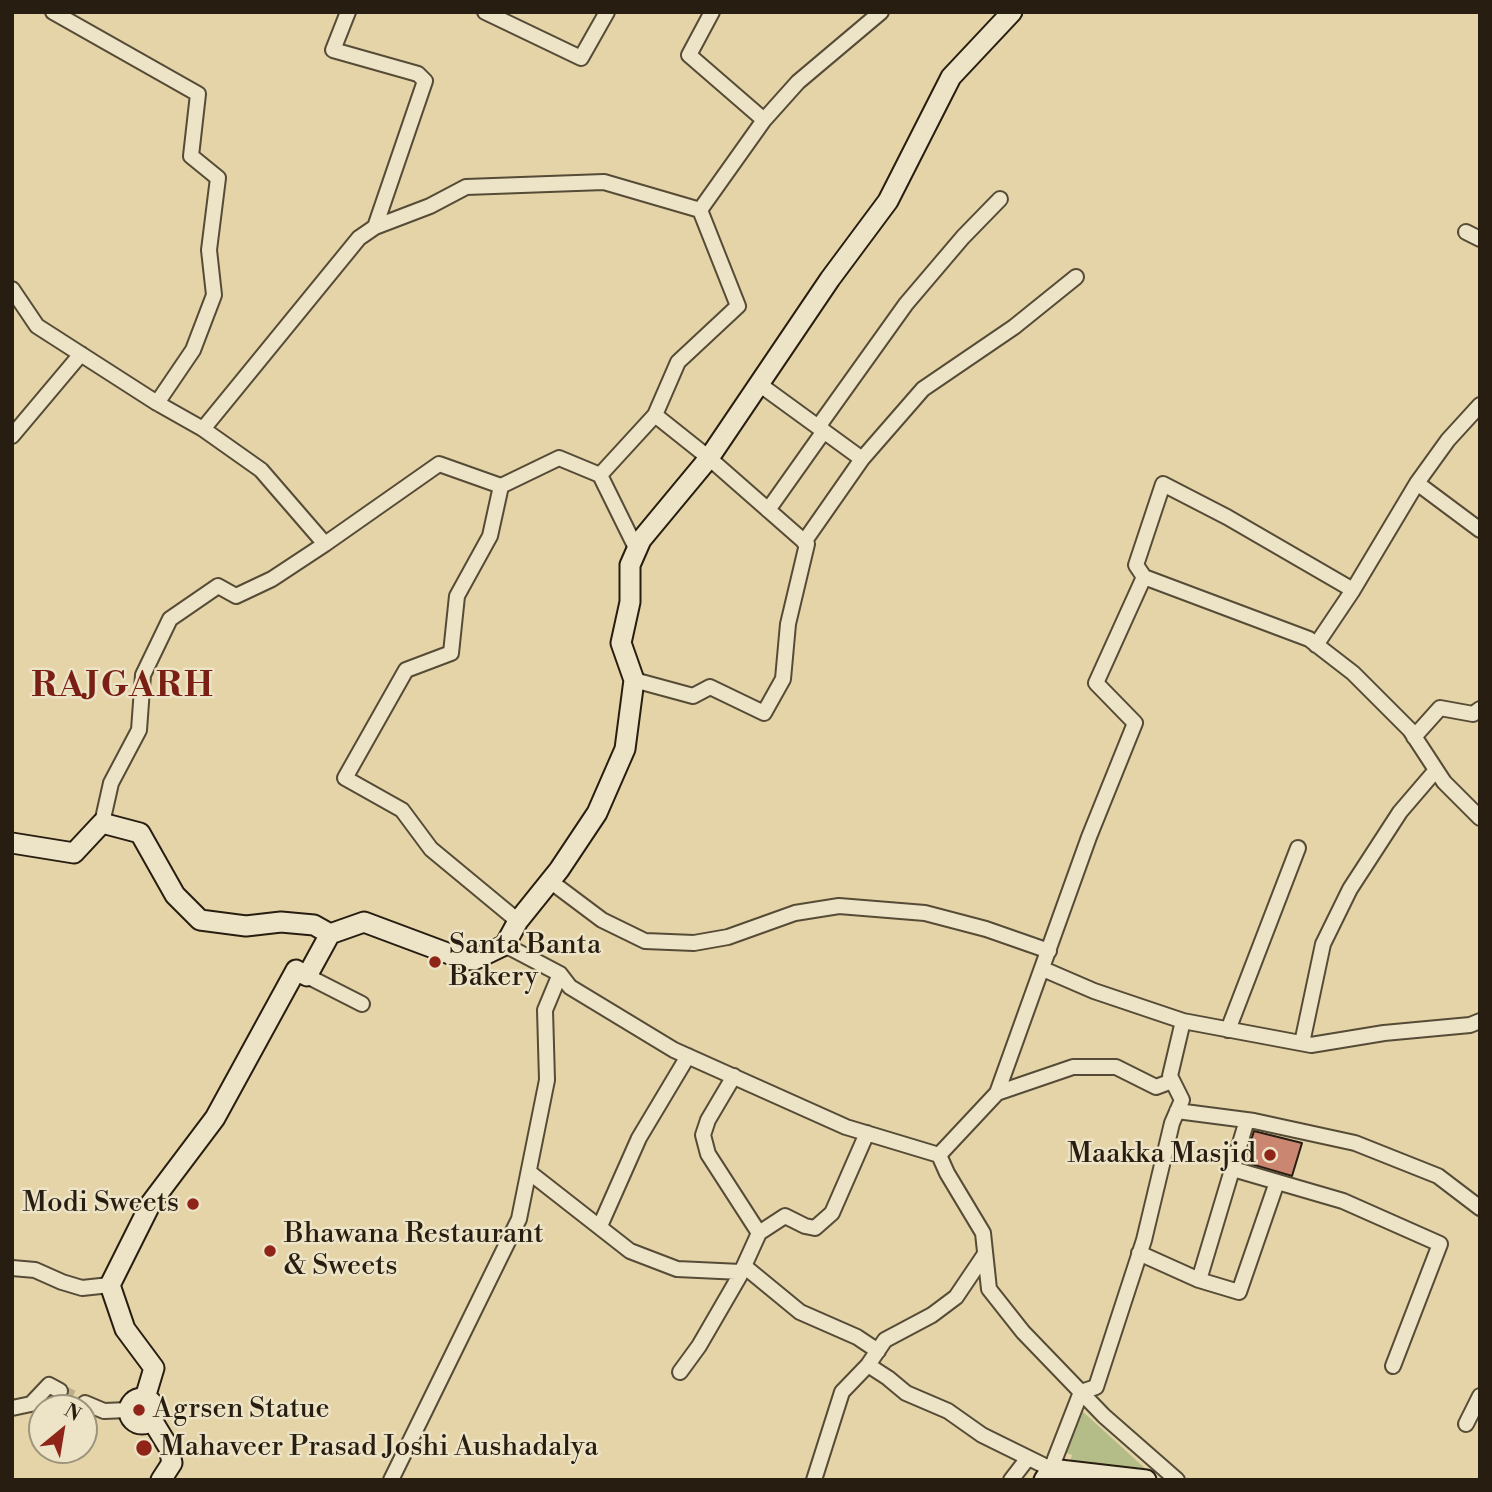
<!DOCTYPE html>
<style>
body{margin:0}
#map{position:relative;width:1492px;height:1492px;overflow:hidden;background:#e4d4a8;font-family:"Libre Bodoni",serif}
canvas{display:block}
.frame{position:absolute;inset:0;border:14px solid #271d10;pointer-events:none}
.north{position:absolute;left:28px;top:1394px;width:70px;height:70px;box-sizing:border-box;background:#ede3c6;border:2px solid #9e947d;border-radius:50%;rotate:30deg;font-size:19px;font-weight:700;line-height:28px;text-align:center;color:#271d10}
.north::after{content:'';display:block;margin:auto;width:24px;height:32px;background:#8f2418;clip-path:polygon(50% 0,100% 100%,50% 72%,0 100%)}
</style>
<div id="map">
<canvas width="1492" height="1492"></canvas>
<div class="frame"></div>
<div class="north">N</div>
</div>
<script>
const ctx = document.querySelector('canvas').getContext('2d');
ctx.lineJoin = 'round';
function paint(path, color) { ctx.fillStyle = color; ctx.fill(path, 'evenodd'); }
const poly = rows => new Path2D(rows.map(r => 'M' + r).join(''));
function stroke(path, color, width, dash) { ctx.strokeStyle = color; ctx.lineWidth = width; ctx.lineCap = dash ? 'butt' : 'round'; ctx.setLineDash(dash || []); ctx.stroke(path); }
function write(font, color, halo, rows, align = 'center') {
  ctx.font = font + ' "Libre Bodoni",serif'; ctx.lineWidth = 5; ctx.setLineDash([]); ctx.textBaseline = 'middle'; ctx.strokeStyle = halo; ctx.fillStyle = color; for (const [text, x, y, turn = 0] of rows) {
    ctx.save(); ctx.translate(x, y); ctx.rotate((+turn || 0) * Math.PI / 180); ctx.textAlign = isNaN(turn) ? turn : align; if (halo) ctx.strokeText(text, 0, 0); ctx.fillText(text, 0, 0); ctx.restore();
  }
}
paint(poly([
 [1081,1410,1148,1471,1069,1465,1072,1455,1062,1451]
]), '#b4bd88');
const building = poly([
 [1254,1131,1302,1143,1292,1176,1244,1162,1254,1131]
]);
paint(building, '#ca8671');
stroke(building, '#271d10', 2);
stroke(poly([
 [60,1391,85,1403]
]), '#beaf8a', 14, [14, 7]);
const street = poly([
 [53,12,198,94,191,156,218,178,209,250,214,295,193,350,157,403],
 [348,12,333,50,418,74,425,81,375,227],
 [485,12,581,58,607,12],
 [712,12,689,55,764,120],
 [700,210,764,120,798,82,881,12],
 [1466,232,1480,239],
 [12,289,37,326,157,403,203,429,359,238,375,227,430,206,466,187,604,182,700,210,738,306,678,362,655,415],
 [759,384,862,459,804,542],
 [818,427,906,304,963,237,1000,199],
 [203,429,261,470,325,544,439,464,501,486],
 [12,436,81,354],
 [862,459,923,389,1014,327,1076,277],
 [600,475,637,550],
 [1417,483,1480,530],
 [768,510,824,431],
 [1144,577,1309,639,1353,673,1410,730,1444,782,1480,818],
 [1316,645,1353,590,1417,483,1448,440,1480,405],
 [1414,737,1440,708,1473,714,1480,709],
 [102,823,111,783,139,730,143,675,170,619,218,586,236,596,272,579,325,544],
 [550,881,602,920,645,941,694,943,728,937,795,913,839,906,925,913,986,929,1049,951],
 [518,921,431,849,402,810,345,778,406,670,451,653,457,596,490,536,501,486,559,458,600,475,655,415,709,458,807,544,788,624,783,679,764,713,710,687,693,696,634,680],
 [505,945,560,974,570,987,674,1050,846,1127,939,1155],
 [307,976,362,1004],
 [1183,1021,1311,1045,1384,1033,1470,1025,1480,1021],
 [1228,1030,1298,848],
 [1302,1043,1323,944,1350,889,1400,812,1436,770],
 [734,1076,708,1120,703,1135,708,1154,759,1233],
 [997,1093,1073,1067,1116,1067,1156,1087,1172,1081],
 [1177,1111,1254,1121,1355,1143,1438,1176,1480,1208],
 [1233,1169,1343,1201,1440,1244,1393,1366],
 [529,1172,630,1251,677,1269,741,1272],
 [600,1226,639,1138,688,1056],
 [1139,1253,1199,1280,1239,1292,1277,1182],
 [744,1266,800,1312,857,1337,878,1351],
 [12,1268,35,1270,62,1282,82,1288,110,1285],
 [1199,1280,1247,1120],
 [868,1365,888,1378,906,1393,948,1411,982,1435,1051,1469,1081,1392,1096,1387,1144,1240,1172,1123,1182,1100,1170,1076,1183,1021,1094,991,1043,969],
 [680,1372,699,1346,739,1277,759,1233,785,1216,805,1226,815,1228,832,1213,867,1133],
 [85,1403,104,1411,128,1410],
 [12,1408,31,1404,49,1385,60,1391],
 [1466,1424,1480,1396],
 [391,1480,519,1219,547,1080,545,1010,560,974],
 [814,1480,842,1392,868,1365,885,1340,932,1315,956,1297,985,1254],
 [1011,1480,1028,1458],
 [1177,1480,1104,1416,1023,1332,989,1289,983,1233,947,1173,939,1155,997,1093,1089,837,1135,723,1096,683,1144,577,1136,565,1163,484,1227,517,1353,590]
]);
const secondary = poly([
 [12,843,74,853,102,823,140,833,175,895,200,920,246,926,281,922,314,925,330,934,364,922,463,959,474,960,505,945,518,921,559,870,597,813,625,749,634,680,621,643,630,602,630,565,641,540,709,458,830,279,888,201,951,77,1012,12],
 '129 1411a13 13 0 1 1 26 0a13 13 0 1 1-26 0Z',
 [145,1398,154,1368,125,1329,110,1285,151,1203,215,1118,296,970,307,976,330,934],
 [152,1420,169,1448,172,1463,161,1480],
 [1044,1480,1051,1469,1146,1480]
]);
stroke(street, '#564b36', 18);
stroke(secondary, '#271d10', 23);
stroke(street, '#ede3c6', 14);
stroke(secondary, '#ede3c6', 19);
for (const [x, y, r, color] of [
 [435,962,7,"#8f2418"],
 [1270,1155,7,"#8f2418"],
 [193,1204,7,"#8f2418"],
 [270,1251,7,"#8f2418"],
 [139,1410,7,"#8f2418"],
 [144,1448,9,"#8f2418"]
]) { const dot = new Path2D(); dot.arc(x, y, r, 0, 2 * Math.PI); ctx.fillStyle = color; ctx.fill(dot); stroke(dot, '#ede3c6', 2.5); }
write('28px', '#271d10', '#ede3c6', [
 ["Santa Banta",449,946],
 ["Bakery",449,978],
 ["Maakka Masjid",1256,1155,"right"],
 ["Modi Sweets",179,1204,"right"],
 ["Bhawana Restaurant",284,1235],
 ["& Sweets",284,1267],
 ["Agrsen Statue",153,1410],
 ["Mahaveer Prasad Joshi Aushadalya",160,1448]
], 'left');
ctx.letterSpacing = '2px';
write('bold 35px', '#7a1f14', '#ede3c6', [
 ["RAJGARH",123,688]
]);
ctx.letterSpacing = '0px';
</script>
